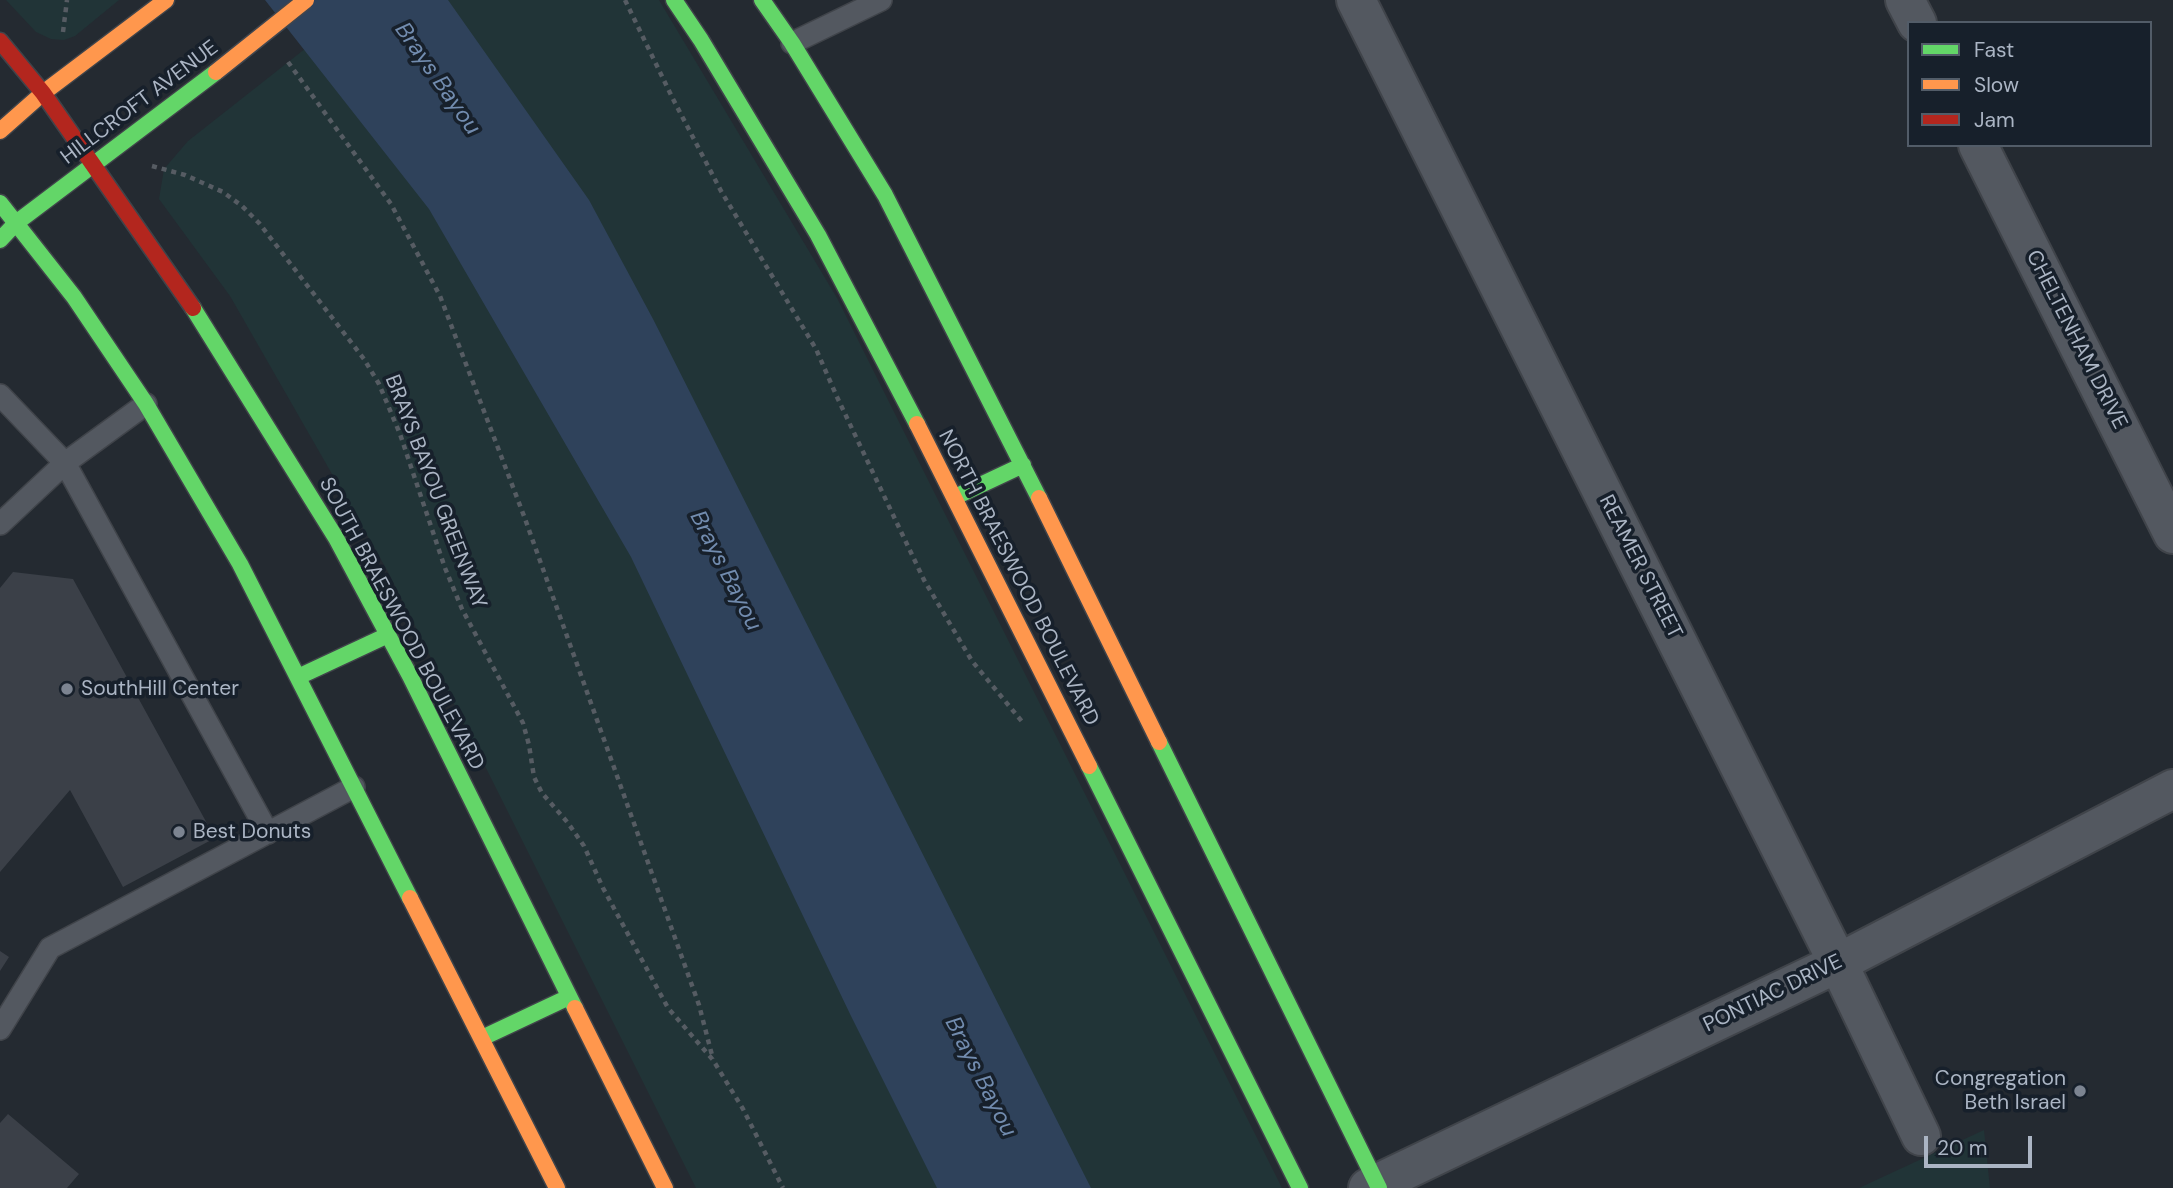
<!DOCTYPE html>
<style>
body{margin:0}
#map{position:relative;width:2173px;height:1188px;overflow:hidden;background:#242a31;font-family:"DM Sans",sans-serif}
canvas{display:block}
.legend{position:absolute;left:1907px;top:21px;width:245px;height:126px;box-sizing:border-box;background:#17202b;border:2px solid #525c68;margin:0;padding:9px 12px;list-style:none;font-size:21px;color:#abb5c4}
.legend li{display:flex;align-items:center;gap:14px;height:35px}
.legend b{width:35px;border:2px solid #525c68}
.scale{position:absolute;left:1924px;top:1136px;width:108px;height:32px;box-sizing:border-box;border:4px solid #abb5c4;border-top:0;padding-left:9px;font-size:21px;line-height:24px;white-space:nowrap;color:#abb5c4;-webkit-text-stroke:5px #17202b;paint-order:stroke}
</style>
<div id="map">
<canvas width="2173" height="1188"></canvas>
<ul class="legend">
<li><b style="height:9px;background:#63d668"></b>Fast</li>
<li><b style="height:9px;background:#ff974d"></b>Slow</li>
<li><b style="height:9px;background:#b3261e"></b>Jam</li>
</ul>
<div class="scale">20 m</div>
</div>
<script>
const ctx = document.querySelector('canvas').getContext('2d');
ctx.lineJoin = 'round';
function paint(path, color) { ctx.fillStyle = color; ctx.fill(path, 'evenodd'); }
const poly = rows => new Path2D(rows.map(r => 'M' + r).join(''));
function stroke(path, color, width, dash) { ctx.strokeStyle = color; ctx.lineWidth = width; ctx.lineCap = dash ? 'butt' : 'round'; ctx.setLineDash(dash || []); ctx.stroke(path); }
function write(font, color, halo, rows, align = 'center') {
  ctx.font = font + ' "DM Sans",sans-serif'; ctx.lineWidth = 7; ctx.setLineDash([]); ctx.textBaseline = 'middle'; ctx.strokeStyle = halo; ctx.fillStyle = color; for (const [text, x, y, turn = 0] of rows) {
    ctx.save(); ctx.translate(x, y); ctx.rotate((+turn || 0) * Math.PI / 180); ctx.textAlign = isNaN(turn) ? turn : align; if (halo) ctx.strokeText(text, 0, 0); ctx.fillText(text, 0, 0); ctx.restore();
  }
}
paint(poly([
 [6,0,119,0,75,36,64,40,51,39,36,32],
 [367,0,659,0,837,298,1282,1188,696,1188,387,570,230,296,159,199,164,169,188,141],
 [1984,1130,1990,1188,1859,1188]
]), '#213437');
paint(poly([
 [265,0,448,0,589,200,653,319,1091,1188,937,1188,851,1016,631,557,429,209]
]), '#2f425b');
paint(poly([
 [13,572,73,579,215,838,123,887,70,790,0,872,0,588],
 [0,951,9,957,0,971],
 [8,1114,79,1174,67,1188,0,1188,0,1123]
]), '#3b4048');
const lane = poly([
 [792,43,881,0],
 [0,395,65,463,268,833],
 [0,524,65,463,146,404],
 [0,1029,50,948,354,787]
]);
const street = poly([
 [1356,0,1838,963,1921,1136],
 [1905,0,1917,23],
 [1978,145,2173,534],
 [1368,1188,1838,963,2173,789]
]);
const fast = poly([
 [674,0,701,40,818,235,917,424],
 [762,0,792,43,885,195,1039,498],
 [0,203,74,297,146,404,240,564,410,898],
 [0,240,16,223,216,72],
 [193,308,336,538,410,676,575,1008],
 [955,497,1023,465],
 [298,677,388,635],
 [1159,742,1379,1188],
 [1089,766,1300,1188],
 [482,1038,569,997]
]);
const slow = poly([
 [0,131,43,93,166,0],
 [917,424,1089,766],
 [1039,498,1159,742],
 [410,898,557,1188],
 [575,1008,665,1188]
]);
const jam = poly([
 [0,41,43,93,193,308]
]);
stroke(lane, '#40444a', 24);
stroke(street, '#40444a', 42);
stroke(fast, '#40444a', 19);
stroke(slow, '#40444a', 19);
stroke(jam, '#40444a', 19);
stroke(poly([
 [625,0,673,99,721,191,816,349,837,397,924,580,972,661,1024,724],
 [63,32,67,0],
 [288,62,391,204,440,296,524,516,699,1005,713,1059],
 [152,166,185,175,223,192,242,206,259,223,364,359,379,384,400,434,445,568,462,609,523,723,529,745,534,777,542,793,568,823,584,846,603,888,668,1008,713,1060,743,1109,783,1188]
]), '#565c63', 4.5, [5, 5]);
stroke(lane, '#535860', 21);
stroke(street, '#535860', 38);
stroke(fast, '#63d668', 16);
stroke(slow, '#ff974d', 16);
stroke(jam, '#b3261e', 16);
const slowBridge = poly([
 [216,72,306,0]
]);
stroke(slowBridge, '#41464e', 19, []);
stroke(slowBridge, '#ff974d', 16);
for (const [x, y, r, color] of [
 [67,689,7,"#7c8491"],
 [179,832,7,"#7c8491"],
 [2080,1091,7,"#7c8491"]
]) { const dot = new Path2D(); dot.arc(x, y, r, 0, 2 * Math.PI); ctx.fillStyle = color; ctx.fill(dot); stroke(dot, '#17202b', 2.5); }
write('21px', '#abb5c4', '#17202b', [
 ["HILLCROFT AVENUE",140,103,-37],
 ["CHELTENHAM DRIVE",2076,340,63],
 ["BRAYS BAYOU GREENWAY",435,492,69],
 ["REAMER STREET",1640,567,63],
 ["NORTH BRAESWOOD BOULEVARD",1018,578,63],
 ["SOUTH BRAESWOOD BOULEVARD",401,624,62],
 ["PONTIAC DRIVE",1773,994,-26]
]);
write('21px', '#abb5c4', '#17202b', [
 ["SouthHill Center",81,689],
 ["Best Donuts",193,832],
 ["Congregation",2066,1079,"right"],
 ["Beth Israel",2066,1103,"right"]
], 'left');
write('italic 23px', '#728caf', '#17202b', [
 ["Brays Bayou",437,79,55],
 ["Brays Bayou",725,571,63],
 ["Brays Bayou",980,1077,63]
]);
</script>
